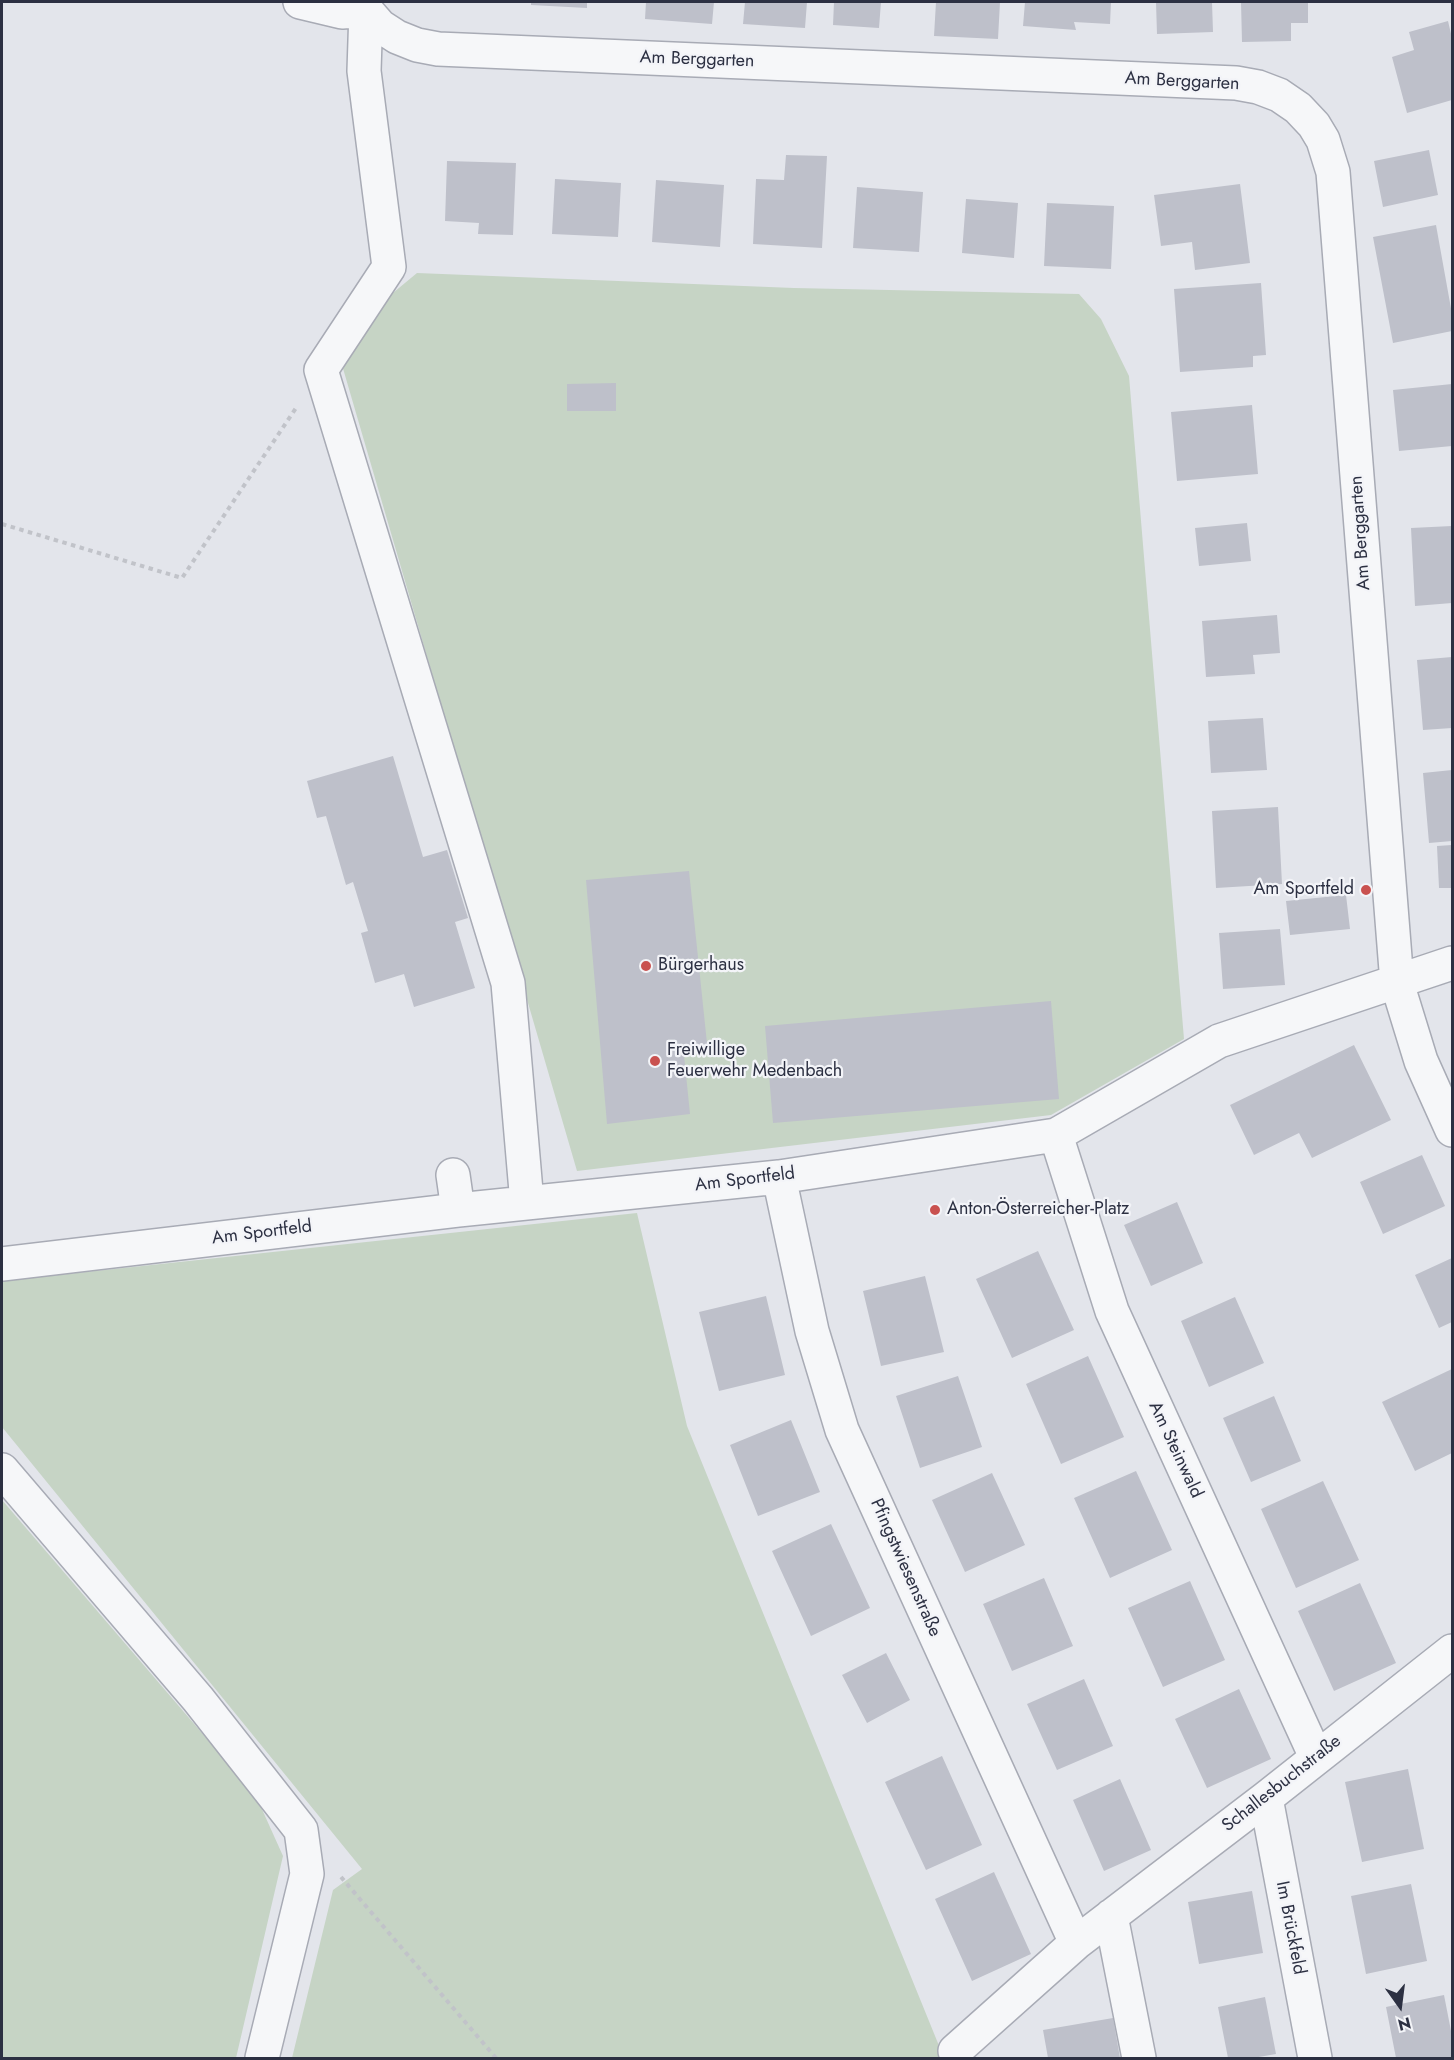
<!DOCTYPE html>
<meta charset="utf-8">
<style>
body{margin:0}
#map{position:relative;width:1454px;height:2060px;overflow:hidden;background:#e3e5eb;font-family:Jost,sans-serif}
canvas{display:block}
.frame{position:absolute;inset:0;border:3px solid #2c3042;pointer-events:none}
.north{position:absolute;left:1370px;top:1976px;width:60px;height:60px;-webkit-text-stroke:4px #f3f4f8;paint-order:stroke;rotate:166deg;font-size:16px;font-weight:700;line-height:24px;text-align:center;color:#2c3042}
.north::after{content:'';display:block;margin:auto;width:21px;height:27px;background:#2c3042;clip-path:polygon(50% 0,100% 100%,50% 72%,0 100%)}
</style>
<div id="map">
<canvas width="1454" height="2060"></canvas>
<div class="frame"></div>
<div class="north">N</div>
</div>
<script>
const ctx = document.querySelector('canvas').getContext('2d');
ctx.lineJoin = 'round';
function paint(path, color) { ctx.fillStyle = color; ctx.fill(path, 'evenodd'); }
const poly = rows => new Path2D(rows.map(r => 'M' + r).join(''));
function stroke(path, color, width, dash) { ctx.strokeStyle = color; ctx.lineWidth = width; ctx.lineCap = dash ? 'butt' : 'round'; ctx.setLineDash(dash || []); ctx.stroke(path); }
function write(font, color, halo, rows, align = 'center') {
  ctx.font = font + ' Jost,sans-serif'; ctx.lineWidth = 4.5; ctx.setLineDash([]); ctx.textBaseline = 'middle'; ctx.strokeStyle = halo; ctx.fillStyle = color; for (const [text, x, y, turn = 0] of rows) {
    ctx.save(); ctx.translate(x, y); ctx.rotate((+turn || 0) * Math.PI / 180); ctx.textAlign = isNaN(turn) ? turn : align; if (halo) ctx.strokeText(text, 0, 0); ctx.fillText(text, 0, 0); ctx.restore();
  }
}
paint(poly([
 [417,273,794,288,1079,294,1101,319,1129,376,1184,1039,1051,1115,577,1171,335,341],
 [637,1213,687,1426,944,2058,292,2058,333,1890,362,1869,2,1427,2,1281],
 [2,1500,256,1796,283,1856,236,2058,2,2058]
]), '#c6d4c5');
paint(poly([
 [531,2,587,2,587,8,531,5],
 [646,2,714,2,712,24,645,19],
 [745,2,807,2,805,28,743,24],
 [834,2,881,2,879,28,833,25],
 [936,2,1000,2,998,39,934,36],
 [1025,2,1111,2,1110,24,1074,22,1076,30,1023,26],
 [1156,2,1212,2,1213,32,1157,34],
 [1241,2,1308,2,1308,23,1291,23,1291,41,1242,42],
 [1448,21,1452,38,1452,100,1407,113,1392,57,1414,50,1409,32],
 [1429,150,1438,195,1383,207,1374,161],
 [786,155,827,156,822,248,753,244,756,179,784,180],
 [447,161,516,163,513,235,478,234,479,223,445,221],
 [555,179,621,183,618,237,552,234],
 [656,180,724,185,720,247,652,242],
 [1240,184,1250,263,1195,270,1192,242,1161,246,1154,195],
 [857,187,923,192,919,252,853,248],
 [966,199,1018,203,1014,258,962,253],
 [1047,203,1114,206,1111,269,1044,266],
 [1436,225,1452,314,1452,331,1393,343,1373,237],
 [1261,283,1266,355,1253,356,1253,367,1180,372,1174,289],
 [616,383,616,411,567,411,567,384],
 [1452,384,1452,446,1399,451,1393,390],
 [1252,405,1258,474,1177,481,1171,412],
 [1247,523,1251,561,1199,566,1195,528],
 [1452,526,1452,603,1415,606,1411,528],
 [1277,615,1280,653,1253,655,1255,674,1206,677,1202,621],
 [1452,657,1452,728,1423,730,1417,660],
 [1263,718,1267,770,1211,773,1208,721],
 [393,756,423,857,447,850,468,918,455,922,475,988,414,1007,404,974,375,983,361,933,368,931,353,882,346,885,326,816,317,818,307,781],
 [1452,770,1452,841,1429,843,1423,773],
 [1278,807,1282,884,1216,888,1212,811],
 [1452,845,1452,888,1439,888,1437,846],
 [689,871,708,1053,684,1055,690,1114,607,1124,586,880],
 [1346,895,1350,929,1290,935,1286,901],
 [1280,929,1285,985,1223,989,1219,933],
 [1051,1001,1059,1099,773,1123,765,1026],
 [1354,1045,1391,1120,1312,1158,1299,1133,1254,1155,1230,1105],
 [1422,1155,1445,1206,1383,1234,1360,1182],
 [1177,1202,1203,1263,1151,1286,1124,1225],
 [1038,1251,1074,1330,1012,1358,976,1279],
 [1452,1258,1452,1322,1439,1328,1415,1275],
 [925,1276,944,1352,881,1366,863,1291],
 [766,1296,785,1375,719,1391,699,1312],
 [1235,1297,1264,1363,1209,1387,1181,1321],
 [1088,1356,1124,1437,1061,1464,1026,1384],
 [1452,1369,1452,1453,1415,1471,1382,1402],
 [958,1376,982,1447,920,1468,896,1396],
 [1274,1396,1301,1461,1251,1482,1223,1418],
 [791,1420,820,1492,758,1516,730,1445],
 [1136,1471,1172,1550,1110,1578,1074,1498],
 [992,1473,1025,1545,965,1572,932,1500],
 [1323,1481,1359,1560,1296,1588,1261,1509],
 [831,1524,870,1608,811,1636,772,1551],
 [1044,1578,1073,1646,1012,1671,983,1604],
 [1190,1581,1225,1660,1163,1687,1128,1608],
 [1360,1583,1396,1663,1334,1691,1298,1611],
 [886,1653,910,1700,867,1723,842,1675],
 [1084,1679,1113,1746,1057,1770,1027,1704],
 [1239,1689,1271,1759,1207,1788,1175,1719],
 [942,1756,982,1845,926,1870,885,1782],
 [1408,1769,1424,1849,1362,1862,1345,1782],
 [1120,1779,1151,1850,1104,1871,1073,1800],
 [994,1872,1031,1954,972,1981,935,1899],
 [1411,1884,1427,1961,1366,1974,1351,1896],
 [1252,1891,1263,1953,1199,1964,1188,1902],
 [1444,1995,1452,2036,1452,2058,1396,2058,1386,2007],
 [1265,1997,1276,2054,1253,2058,1228,2058,1218,2007],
 [1113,2018,1120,2058,1048,2058,1043,2030]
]), '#bec0ca');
const minor = poly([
 [300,2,342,12,366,10],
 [362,2,366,10,380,26,397,37,417,45,438,49,1236,83,1258,87,1279,95,1298,108,1314,125,1323,140,1333,172,1397,983,1421,1061,1452,1130],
 [366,10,364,71,389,267,321,370,508,983,527,1203],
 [1056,1135,1112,1311,1316,1757],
 [453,1175,458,1210],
 [779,1177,812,1331,842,1430,1076,1943],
 [2,1264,458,1210,779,1177,1056,1135,1219,1041,1452,963],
 [2,1470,198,1699,301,1830,307,1874,262,2058],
 [1266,1798,1315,2058],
 [1111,1916,1139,2058],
 [955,2051,1076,1943,1266,1798,1452,1651]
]);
stroke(minor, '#a8abb5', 36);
stroke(poly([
 [2,524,182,578,296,408],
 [341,1877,496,2058]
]), '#c1c3c9', 4, [4.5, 4.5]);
stroke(minor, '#f6f7f9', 33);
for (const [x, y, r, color] of [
 [1366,890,6,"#c9514f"],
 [646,966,6,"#c9514f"],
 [655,1061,6,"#c9514f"],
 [935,1210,6,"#c9514f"]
]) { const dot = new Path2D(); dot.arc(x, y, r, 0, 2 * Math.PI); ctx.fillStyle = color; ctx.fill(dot); stroke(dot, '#f3f4f8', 2); }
write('18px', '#2c3042', '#f3f4f8', [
 ["Am Berggarten",697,60,2],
 ["Am Berggarten",1182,82,3],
 ["Am Berggarten",1361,533,-94],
 ["Am Sportfeld",745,1180,-7],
 ["Am Sportfeld",262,1233,-7],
 ["Am Steinwald",1175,1450,65],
 ["Pfingstwiesenstraße",905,1568,66],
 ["Schallesbuchstraße",1282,1784,-38],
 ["Im Brückfeld",1290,1928,79]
]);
write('18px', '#2c3042', '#f3f4f8', [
 ["Am Sportfeld",1354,890,"right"],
 ["Bürgerhaus",658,966],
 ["Freiwillige",667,1051],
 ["Feuerwehr Medenbach",667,1072],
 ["Anton-Österreicher-Platz",947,1210]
], 'left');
</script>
